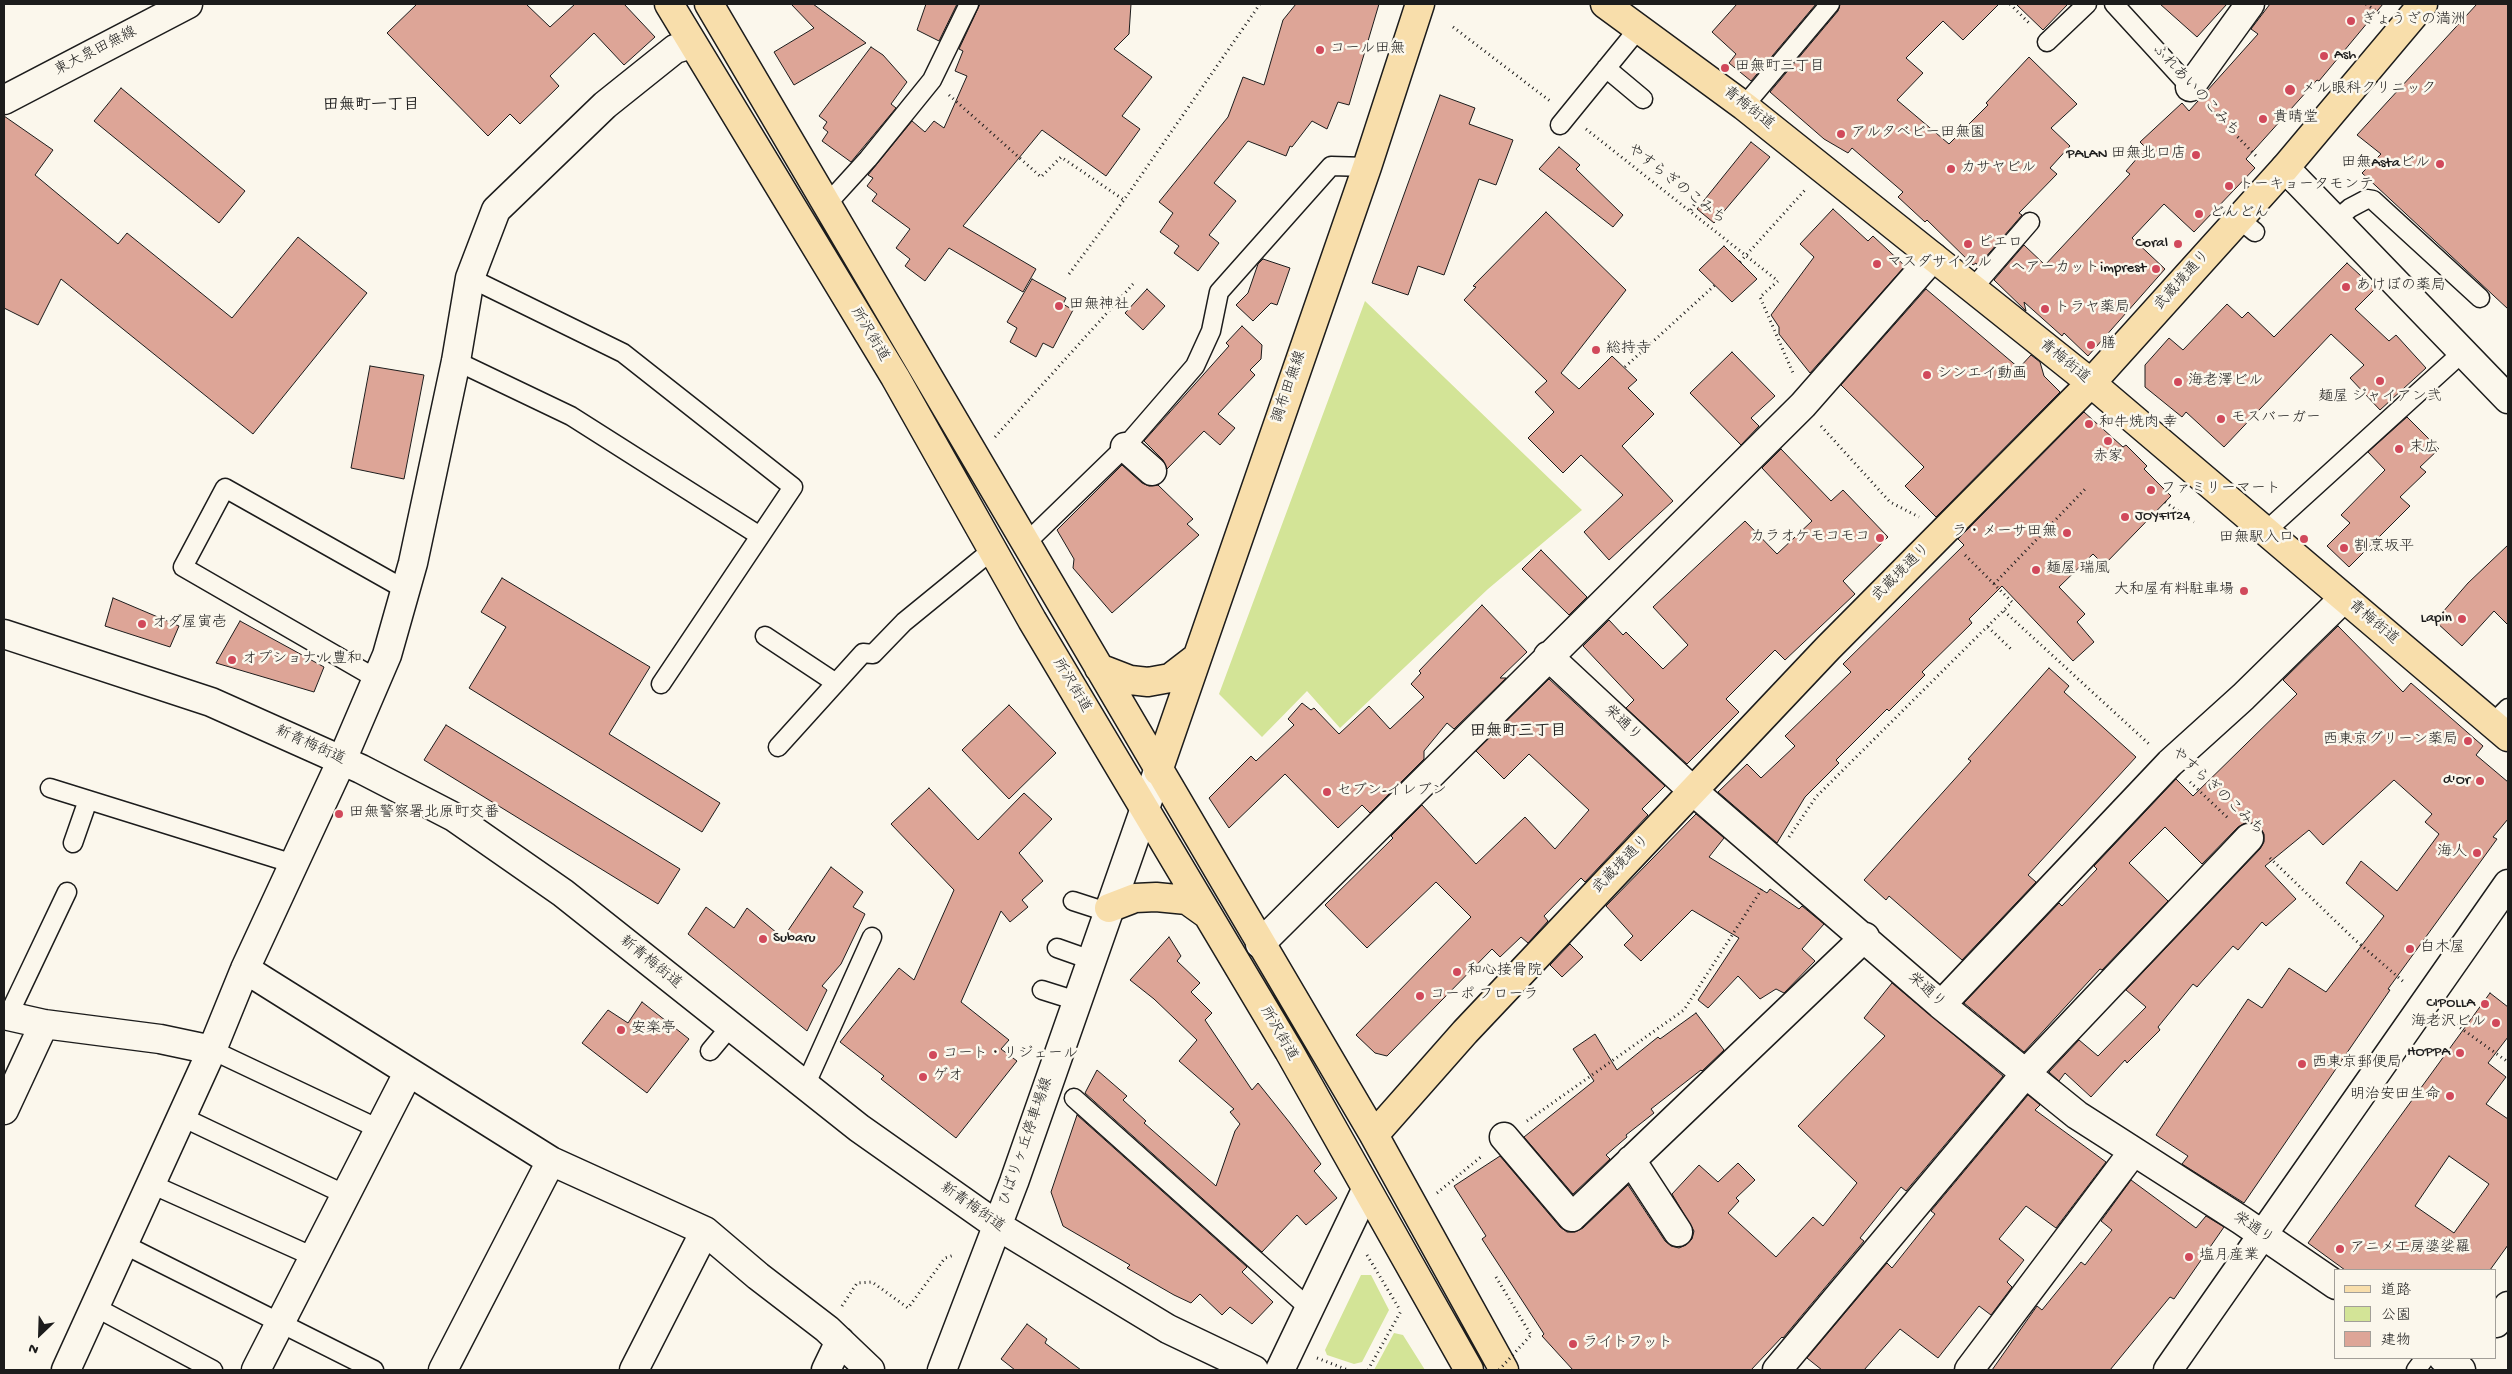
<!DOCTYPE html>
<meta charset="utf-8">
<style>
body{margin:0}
#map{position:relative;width:2512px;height:1374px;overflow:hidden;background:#fbf7ec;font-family:"Gochi Hand","Klee One",sans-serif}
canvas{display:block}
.frame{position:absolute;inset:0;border:5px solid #1c1c1c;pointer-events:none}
.legend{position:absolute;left:2334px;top:1269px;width:162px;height:90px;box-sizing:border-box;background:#fbf7ec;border:1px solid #a29f99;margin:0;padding:6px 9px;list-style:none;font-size:15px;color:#1c1c1c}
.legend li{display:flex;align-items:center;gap:10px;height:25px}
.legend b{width:25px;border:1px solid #a29f99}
.north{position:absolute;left:15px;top:1309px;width:50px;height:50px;-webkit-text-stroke:4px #fbf7ec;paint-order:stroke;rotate:204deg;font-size:14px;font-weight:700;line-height:20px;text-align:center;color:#1c1c1c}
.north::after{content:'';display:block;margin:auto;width:18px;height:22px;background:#1c1c1c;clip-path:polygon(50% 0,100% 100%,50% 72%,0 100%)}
</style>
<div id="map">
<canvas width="2512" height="1374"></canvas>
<div class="frame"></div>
<ul class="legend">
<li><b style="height:6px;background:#f8deab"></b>道路</li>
<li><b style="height:14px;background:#d3e497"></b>公園</li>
<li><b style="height:14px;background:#dda597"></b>建物</li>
</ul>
<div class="north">N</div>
</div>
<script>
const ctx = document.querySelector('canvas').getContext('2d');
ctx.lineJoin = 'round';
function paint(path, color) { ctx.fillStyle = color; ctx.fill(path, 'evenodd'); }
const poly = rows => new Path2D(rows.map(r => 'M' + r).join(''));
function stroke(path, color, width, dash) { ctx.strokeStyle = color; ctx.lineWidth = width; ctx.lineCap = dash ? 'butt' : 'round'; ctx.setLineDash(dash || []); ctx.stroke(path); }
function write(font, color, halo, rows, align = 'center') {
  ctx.font = font + ' "Gochi Hand","Klee One",sans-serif'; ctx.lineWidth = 5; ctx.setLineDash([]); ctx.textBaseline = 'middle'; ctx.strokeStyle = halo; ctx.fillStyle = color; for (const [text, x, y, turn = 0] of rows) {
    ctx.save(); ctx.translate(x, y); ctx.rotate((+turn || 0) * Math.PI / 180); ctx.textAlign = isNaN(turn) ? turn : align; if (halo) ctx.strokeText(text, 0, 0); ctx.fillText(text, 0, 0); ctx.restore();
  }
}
paint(poly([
 [1365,301,1582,510,1488,589,1340,728,1307,691,1262,737,1219,694],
 [1361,1275,1371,1275,1389,1310,1362,1362,1354,1364,1327,1355,1325,1350],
 [1394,1333,1403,1335,1425,1370,1374,1370]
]), '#d3e497');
const building = poly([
 [417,4,526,4,550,27,575,4,624,4,655,37,624,65,594,33,550,76,559,86,520,124,510,114,488,136,387,33,417,4],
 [791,4,813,4,866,43,794,85,774,52,814,28,791,4],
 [926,4,957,4,939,41,917,30,926,4],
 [980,4,1131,4,1129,34,1114,49,1152,77,1122,116,1140,129,1106,176,1042,130,963,226,1036,269,1023,292,949,248,925,281,905,266,910,259,896,248,910,229,872,201,877,194,867,186,873,178,868,175,912,121,925,132,934,121,944,128,967,76,955,71,963,51,959,49,980,4],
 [1296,4,1379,4,1349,105,1338,102,1327,129,1312,121,1292,147,1290,146,1286,156,1248,141,1214,183,1236,201,1209,235,1219,243,1198,271,1174,253,1179,246,1160,232,1173,213,1159,202,1228,117,1243,77,1264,85,1283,20,1296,4],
 [1737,4,1816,4,1751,81,1729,63,1736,54,1712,32,1737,4],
 [1840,4,1999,4,1963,40,1943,21,1906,58,1923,73,1897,100,1949,144,1988,105,1986,103,2029,57,2077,104,2051,128,2070,146,2050,168,2057,174,2019,213,2022,215,1978,266,1976,263,1973,265,1927,220,1925,222,1898,197,1903,192,1852,148,1848,153,1824,139,1770,92,1838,11,1840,4],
 [2016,4,2068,4,2043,30,2016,4],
 [2160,4,2227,4,2197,37,2160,4],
 [2270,4,2383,4,2319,81,2317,80,2246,159,2255,168,2194,232,2164,204,2132,238,2165,269,2088,356,2064,333,2062,336,2024,302,2026,311,1994,280,2024,245,2045,265,2130,174,2126,171,2146,148,2140,142,2182,103,2189,111,2258,34,2251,29,2270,4],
 [2477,4,2508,4,2508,309,2362,173,2381,154,2357,135,2477,4],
 [871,47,883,55,907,82,891,104,896,108,851,162,822,141,828,132,823,128,827,122,819,116,871,47],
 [121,88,245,191,219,223,94,121,121,88],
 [1440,95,1475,108,1469,124,1513,140,1496,185,1479,179,1444,275,1418,266,1408,295,1372,283,1440,95],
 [4,116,53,150,35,175,118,244,127,233,232,318,298,237,367,293,253,434,61,279,38,325,4,308,4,116],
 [1751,142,1770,157,1714,223,1697,209,1751,142],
 [1559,147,1580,165,1576,169,1623,215,1613,227,1539,169,1559,147],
 [1833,209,1868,241,1873,236,1905,266,1810,373,1779,334,1779,327,1771,315,1814,257,1800,244,1833,209],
 [1546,212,1626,290,1561,373,1579,389,1612,356,1637,380,1628,388,1654,414,1622,446,1673,501,1609,560,1584,532,1623,495,1581,455,1563,473,1528,438,1554,412,1535,392,1547,381,1464,300,1476,287,1473,286,1546,212],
 [1724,246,1757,279,1732,302,1699,270,1724,246],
 [1263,259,1290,268,1277,305,1271,303,1253,321,1236,305,1248,293,1258,264,1263,259],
 [2347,263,2375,289,2355,309,2389,341,2396,335,2426,368,2380,410,2350,378,2364,365,2331,334,2224,447,2186,412,2182,417,2145,387,2145,365,2169,338,2183,350,2227,304,2242,318,2248,312,2274,337,2347,263],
 [1032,279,1066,298,1063,304,1073,310,1053,348,1043,343,1036,357,1010,342,1017,328,1007,322,1032,279],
 [1147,289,1165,306,1143,330,1125,313,1147,289],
 [1926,289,2019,368,2031,355,2040,362,2044,376,2060,392,1936,517,1905,486,1924,467,1841,385,1926,289],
 [1242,326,1262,345,1261,359,1250,370,1255,375,1218,414,1235,428,1220,445,1204,431,1167,469,1163,460,1144,441,1229,346,1226,343,1242,326],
 [1732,352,1775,396,1751,418,1759,426,1741,445,1690,393,1732,352],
 [370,366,424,375,404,479,351,468,370,366],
 [2084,412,2123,447,2126,445,2147,466,2144,469,2171,496,2104,565,2093,554,2059,587,2085,614,2077,622,2094,642,2073,661,2002,586,1969,619,1972,623,1922,672,1925,675,1889,711,1887,709,1836,760,1839,763,1805,797,1777,843,1718,792,1747,764,1761,778,1795,746,1785,736,1851,672,1843,664,1964,545,1958,539,2084,412],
 [2407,417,2439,449,2420,467,2426,472,2400,497,2410,506,2349,567,2327,546,2350,523,2341,515,2385,470,2368,452,2407,417],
 [1781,449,1831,501,1843,490,1888,537,1843,581,1855,594,1785,660,1775,650,1726,699,1739,712,1687,764,1626,708,1634,700,1583,646,1609,620,1623,635,1626,632,1663,669,1688,645,1653,607,1745,521,1777,554,1812,521,1762,468,1781,449],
 [1122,465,1142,483,1149,486,1158,485,1193,519,1187,524,1199,535,1112,613,1073,568,1074,559,1057,530,1122,465],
 [2508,545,2508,625,2494,611,2462,646,2435,621,2468,583,2508,545],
 [1541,550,1587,597,1569,615,1522,569,1541,550],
 [502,578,650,667,609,734,720,803,702,832,469,688,506,627,481,612,502,578],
 [113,598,179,626,170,647,105,626,113,598],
 [1482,605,1527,652,1500,678,1506,678,1454,729,1447,723,1424,751,1424,759,1370,813,1362,805,1338,828,1285,774,1229,828,1209,798,1251,756,1256,761,1294,725,1288,719,1302,703,1311,710,1314,708,1339,734,1369,706,1390,729,1424,697,1411,684,1421,673,1419,671,1482,605],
 [240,621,324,667,314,692,216,663,240,621],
 [2338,626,2403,692,2411,683,2483,746,2476,755,2508,782,2508,819,2493,837,2497,839,2388,989,2390,990,2244,1203,2182,1164,2188,1156,2156,1135,2248,999,2262,1008,2289,968,2326,992,2384,916,2346,883,2361,861,2397,891,2439,834,2425,822,2432,814,2394,780,2323,845,2309,830,2265,866,2296,899,2266,926,2262,922,2238,950,2233,946,2197,987,2193,984,2158,1027,2160,1030,2127,1063,2125,1060,2091,1097,2065,1073,2059,1081,2049,1072,2079,1040,2098,1056,2146,1007,2126,990,2260,849,2264,842,2264,834,2259,826,2252,823,2245,823,2238,827,2202,864,2165,827,2129,863,2168,901,2102,970,2100,969,2024,1052,1964,1003,2059,903,2062,906,2097,869,2094,866,2176,779,2193,796,2297,694,2283,680,2338,626],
 [2049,668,2069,686,2064,692,2136,757,2028,875,2036,882,1962,960,1889,896,1886,900,1864,880,1971,761,1968,759,2049,668],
 [1549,679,1665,786,1642,809,1648,815,1585,882,1581,878,1544,916,1548,921,1528,943,1521,937,1500,957,1492,949,1387,1056,1375,1053,1356,1035,1471,917,1436,882,1367,948,1325,905,1393,838,1391,836,1422,805,1476,864,1525,817,1555,849,1589,810,1529,754,1504,779,1476,751,1549,679],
 [1009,705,1056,753,1009,799,962,750,1009,705],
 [446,725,680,869,658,904,424,760,446,725],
 [929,788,978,840,1024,793,1052,819,1019,853,1043,881,1022,900,1028,907,1010,922,1001,911,961,1002,1009,1040,1001,1049,1017,1061,956,1138,881,1079,884,1076,840,1042,899,968,914,980,954,890,891,824,929,788],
 [1696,814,1724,838,1709,857,1767,893,1770,889,1799,909,1802,906,1824,924,1802,949,1815,961,1784,993,1776,989,1760,999,1738,976,1708,1008,1698,1000,1739,938,1692,910,1641,961,1624,945,1633,936,1606,906,1696,814],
 [831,867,863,892,853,907,865,914,841,964,822,986,827,990,807,1031,688,934,706,907,734,928,747,908,783,938,831,867],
 [1169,937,1181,956,1177,961,1200,983,1191,992,1212,1013,1205,1020,1252,1090,1258,1083,1290,1123,1321,1164,1314,1171,1337,1198,1306,1225,1297,1215,1262,1252,1085,1093,1097,1070,1127,1096,1123,1100,1146,1121,1144,1123,1216,1186,1235,1131,1240,1124,1230,1112,1234,1109,1179,1061,1197,1040,1154,999,1130,980,1169,937],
 [1570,944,1583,957,1562,977,1550,965,1570,944],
 [1892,983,2003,1076,1906,1191,1901,1187,1860,1238,1864,1241,1783,1338,1782,1337,1751,1370,1573,1370,1542,1336,1544,1334,1482,1239,1486,1236,1454,1186,1500,1156,1560,1227,1567,1232,1575,1232,1583,1228,1628,1185,1665,1241,1671,1246,1679,1248,1686,1245,1692,1239,1694,1231,1672,1194,1699,1165,1718,1182,1738,1163,1755,1180,1736,1198,1739,1201,1728,1213,1776,1257,1813,1217,1823,1226,1857,1183,1798,1126,1885,1036,1864,1018,1892,983],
 [2490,993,2508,1007,2508,1037,2488,1063,2506,1077,2486,1104,2508,1119,2508,1245,2490,1270,2345,1270,2308,1243,2490,993],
 [2449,1156,2489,1184,2454,1233,2415,1206,2449,1156],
 [642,1002,689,1039,647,1093,582,1043,608,1010,628,1023,642,1002],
 [1696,1013,1724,1050,1702,1071,1701,1070,1651,1109,1654,1113,1626,1135,1627,1137,1606,1155,1610,1159,1573,1194,1524,1137,1594,1081,1573,1049,1595,1034,1617,1070,1658,1037,1660,1039,1696,1013],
 [2028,1095,2040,1105,2035,1110,2106,1162,2056,1228,2026,1206,1999,1239,2024,1260,2007,1282,2012,1287,1991,1315,1979,1306,1938,1358,1900,1329,1864,1370,1822,1370,1807,1358,1887,1263,1892,1268,1935,1214,1931,1211,2028,1095],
 [1077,1115,1247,1267,1242,1272,1273,1302,1252,1324,1230,1307,1222,1315,1200,1294,1191,1303,1174,1295,1127,1268,1130,1265,1063,1226,1051,1192,1077,1115],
 [2131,1180,2196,1228,2206,1216,2224,1227,2174,1299,2170,1297,2110,1370,1992,1370,2037,1306,2042,1310,2081,1262,2085,1265,2112,1230,2101,1221,2131,1180],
 [1027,1324,1047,1339,1045,1343,1081,1370,1015,1370,1001,1359,1027,1324]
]);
paint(building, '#dda597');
stroke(building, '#1c1c1c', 1);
const service = poly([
 [2114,4,2190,87],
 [2047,42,2087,4],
 [1606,68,1643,99],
 [1744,106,1830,4],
 [1560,125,1639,28],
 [827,204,868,159,932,80,969,4],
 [2239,219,2255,232],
 [2336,220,2350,208,2367,199,2373,200,2480,298],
 [470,278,623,353,793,487,661,684],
 [1972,289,2030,222],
 [456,361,571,416,760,536],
 [2266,531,2464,351],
 [1027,542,1125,447,1195,366,1211,331,1219,292,1331,166,1367,167],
 [765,636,836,683],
 [377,679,183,567,225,488,406,590],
 [2492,724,2508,708],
 [778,747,863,653,873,654,904,622,991,551],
 [50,788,294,864],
 [73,843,88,800],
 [1073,901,1107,912],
 [1057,948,1091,960],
 [1042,990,1077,1001],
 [8,1016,67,892],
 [212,1050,379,1129],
 [710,1051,730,1027],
 [805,1086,872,937],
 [1074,1098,1310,1309],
 [182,1117,346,1195],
 [151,1184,314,1257],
 [123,1244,374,1370],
 [95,1307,213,1370],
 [2416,1370,2425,1358]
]);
const minor = poly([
 [2190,87,2250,4],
 [2285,168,2508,399],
 [1125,447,1152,471],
 [1548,656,1693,791,1941,1005,2077,1115,2241,1220,2336,1285],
 [1260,944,1803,405,1933,257],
 [245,969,551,1161,705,1231,758,1276,827,1329,870,1370],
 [1941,1005,2170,763,2243,697,2344,598],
 [4,1015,44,1024,160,1039,212,1050],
 [4,1110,44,1024],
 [1504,1137,1572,1217,1865,937],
 [1631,1160,1678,1232],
 [2496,1323,2508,1306],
 [2443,1358,2461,1370],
 [66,1370,212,1050,245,969,342,760,387,655,413,563,456,361,470,278,496,210,605,105,675,49,692,44],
 [256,1370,408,1073],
 [443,1370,551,1161],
 [634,1370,705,1231],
 [826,1370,840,1341],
 [1777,1370,2026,1073,2249,838],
 [1969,1370,2133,1152]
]);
const tertiary = poly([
 [2168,1370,2508,884]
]);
const secondary = poly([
 [4,100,188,4],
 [4,634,211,702,361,769,454,817,563,893,859,1128,998,1226,1168,1329,1254,1370],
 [942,1370,1014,1182,1158,771],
 [1280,1370,1366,1190]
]);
const primary = poly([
 [669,4,895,377,1032,620,1289,1051,1469,1370],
 [709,4,1374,1135,1504,1370],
 [1605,4,1744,106,2091,383,2508,737],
 [1099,668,1130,680,1148,682,1170,678,1196,658],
 [1158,771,1367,167,1420,4],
 [1109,908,1135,898,1156,897,1187,900,1208,915],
 [1374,1135,1465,1032,1828,648,2091,383,2285,168,2423,4]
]);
stroke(service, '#1c1c1c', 21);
stroke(minor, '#1c1c1c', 31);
stroke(tertiary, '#1c1c1c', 31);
stroke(secondary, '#1c1c1c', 31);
stroke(primary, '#1c1c1c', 31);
stroke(poly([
 [2010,4,2031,25],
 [2366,4,2379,13],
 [1453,27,1550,101],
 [949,95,1041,177,1061,157,1124,200],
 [2210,108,2257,157],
 [1586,129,1778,281,1760,297,1793,373],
 [1691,210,1696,202,1692,198],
 [1740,262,1805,190],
 [1069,274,1124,200,1260,4],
 [1625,367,1715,285],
 [1821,426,1890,502,1919,517],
 [995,437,1135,282],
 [2165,502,2194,522],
 [1994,584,2087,487],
 [2004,611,2149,744],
 [1988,627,2013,651],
 [2190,782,2229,819],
 [1789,837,1816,797,2012,602,1963,553],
 [2270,858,2354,939,2405,983],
 [2448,1019,2508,1062],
 [1527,1121,1684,1010,1763,887],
 [1437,1193,1482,1156],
 [1367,1255,1400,1310],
 [1496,1277,1531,1335],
 [842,1306,857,1283,872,1282,908,1308,945,1258,954,1255],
 [1317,1358,1348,1370],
 [1368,1370,1401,1311]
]), '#1c1c1c', 3, [1, 4]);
stroke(service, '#fbf7ec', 18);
stroke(minor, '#fbf7ec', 28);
stroke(tertiary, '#fbf7ec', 28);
stroke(secondary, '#fbf7ec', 28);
stroke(primary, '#f8deab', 28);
stroke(poly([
 [1499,1370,1531,1335]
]), '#1c1c1c', 3, [1, 4]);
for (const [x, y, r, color] of [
 [2351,21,5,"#d1495b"],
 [1320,50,5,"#d1495b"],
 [2324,56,5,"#d1495b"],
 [1725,68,5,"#d1495b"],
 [2290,90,6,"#d1495b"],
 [2263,119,5,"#d1495b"],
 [1841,134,5,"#d1495b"],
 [2196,155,5,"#d1495b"],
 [2440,164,5,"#d1495b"],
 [1951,169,5,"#d1495b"],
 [2229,186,5,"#d1495b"],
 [2199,214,5,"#d1495b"],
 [1968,244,5,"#d1495b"],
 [2178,244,5,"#d1495b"],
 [1877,264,5,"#d1495b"],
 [2156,269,5,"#d1495b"],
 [2346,287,5,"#d1495b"],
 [1059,306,5,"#d1495b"],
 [2045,309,5,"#d1495b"],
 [2091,345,5,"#d1495b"],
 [1596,350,5,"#d1495b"],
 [1927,375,5,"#d1495b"],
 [2380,381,5,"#d1495b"],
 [2178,382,5,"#d1495b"],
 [2221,419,5,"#d1495b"],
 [2089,424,5,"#d1495b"],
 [2108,441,5,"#d1495b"],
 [2399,449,5,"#d1495b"],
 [2151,490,5,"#d1495b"],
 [2125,517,5,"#d1495b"],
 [2067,533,5,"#d1495b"],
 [1880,538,5,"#d1495b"],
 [2304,539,5,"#d1495b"],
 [2344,548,5,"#d1495b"],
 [2036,570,5,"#d1495b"],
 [2244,591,5,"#d1495b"],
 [2462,619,5,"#d1495b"],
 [142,624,5,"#d1495b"],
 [232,660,5,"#d1495b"],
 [2468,741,5,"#d1495b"],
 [2480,781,5,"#d1495b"],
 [1327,792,5,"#d1495b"],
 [339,814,5,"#d1495b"],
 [2477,853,5,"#d1495b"],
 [763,939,5,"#d1495b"],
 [2410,949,5,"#d1495b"],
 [1457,972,5,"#d1495b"],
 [1420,996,5,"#d1495b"],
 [2485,1004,5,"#d1495b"],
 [2496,1023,5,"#d1495b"],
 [621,1030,5,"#d1495b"],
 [2460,1053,5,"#d1495b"],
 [933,1055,5,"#d1495b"],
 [2302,1064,5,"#d1495b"],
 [923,1077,5,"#d1495b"],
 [2450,1096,5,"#d1495b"],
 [2340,1249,5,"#d1495b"],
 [2189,1257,5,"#d1495b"],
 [1573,1344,5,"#d1495b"]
]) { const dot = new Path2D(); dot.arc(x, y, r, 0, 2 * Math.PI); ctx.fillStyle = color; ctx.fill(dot); stroke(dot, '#fbf7ec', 2); }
write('15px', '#1c1c1c', '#fbf7ec', [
 ["ぎょうざの満洲",2361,21],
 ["コール田無",1330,50],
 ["Ash",2334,56],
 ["田無町三丁目",1735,68],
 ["メル眼科クリニック",2301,90],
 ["貴晴堂",2273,119],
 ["アルタベビー田無園",1851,134],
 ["PALAN 田無北口店",2186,155,"right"],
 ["田無Astaビル",2430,164,"right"],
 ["カサヤビル",1961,169],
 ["トーキョータモンテ",2239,186],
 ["どんどん",2209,214],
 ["ピエロ",1978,244],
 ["Coral",2168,244,"right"],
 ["マスダサイクル",1887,264],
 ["ヘアーカットimprest",2146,269,"right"],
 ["あけぼの薬局",2356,287],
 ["田無神社",1069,306],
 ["トラヤ薬局",2055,309],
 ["膳",2101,345],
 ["総持寺",1606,350],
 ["シンエイ動画",1937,375],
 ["海老澤ビル",2188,382],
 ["麺屋 ジャイアン弐",2380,398,"center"],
 ["モスバーガー",2231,419],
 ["和牛焼肉 幸",2099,424],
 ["末広",2409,449],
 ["赤家",2108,458,"center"],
 ["ファミリーマート",2161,490],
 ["JOYFIT24",2135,517],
 ["ラ・メーサ田無",2057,533,"right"],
 ["カラオケモコモコ",1870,538,"right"],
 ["田無駅入口",2294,539,"right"],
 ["割烹坂平",2354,548],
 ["麺屋 瑞風",2046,570],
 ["大和屋有料駐車場",2234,591,"right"],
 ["Lapin",2452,619,"right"],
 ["オダ屋寅壱",152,624],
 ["オプショナル豊和",242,660],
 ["西東京グリーン薬局",2458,741,"right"],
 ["d'Or",2470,781,"right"],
 ["セブン-イレブン",1337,792],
 ["田無警察署北原町交番",349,814],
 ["海人",2467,853,"right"],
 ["Subaru",773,939],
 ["白木屋",2420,949],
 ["和心接骨院",1467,972],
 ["コーポ フローラ",1430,996],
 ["CIPOLLA",2475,1004,"right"],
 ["海老沢ビル",2486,1023,"right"],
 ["安楽亭",631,1030],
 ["HOPPA",2450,1053,"right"],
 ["コート・リジェール",943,1055],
 ["西東京郵便局",2312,1064],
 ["ゲオ",933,1077],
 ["明治安田生命",2440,1096,"right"],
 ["アニメ工房婆娑羅",2350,1249],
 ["塩月産業",2199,1257],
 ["ライトフット",1583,1344]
], 'left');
write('15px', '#1c1c1c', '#fbf7ec', [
 ["東大泉田無線",96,52,-27],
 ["ふれあいのこみち",2195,91,47],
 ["青梅街道",1748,109,38],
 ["やすらぎのこみち",1676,185,38],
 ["武蔵境通り",2183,281,-48],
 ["所沢街道",869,335,59],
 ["青梅街道",2064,362,39],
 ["調布田無線",1290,387,-71],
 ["武蔵境通り",1902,573,-45],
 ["青梅街道",2373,623,40],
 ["所沢街道",1071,686,59],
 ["栄通り",1622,724,43],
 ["新青梅街道",310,746,24],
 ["やすらぎのこみち",2217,792,43],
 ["武蔵境通り",1622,865,-46],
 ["新青梅街道",650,963,39],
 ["栄通り",1926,991,42],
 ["所沢街道",1278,1034,60],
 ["ひばりヶ丘停車場線",1027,1142,-71],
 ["新青梅街道",972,1208,35],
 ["栄通り",2253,1229,34]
]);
write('bold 16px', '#1c1c1c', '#fbf7ec', [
 ["田無町一丁目",371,107],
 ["田無町三丁目",1518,733]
]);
</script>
